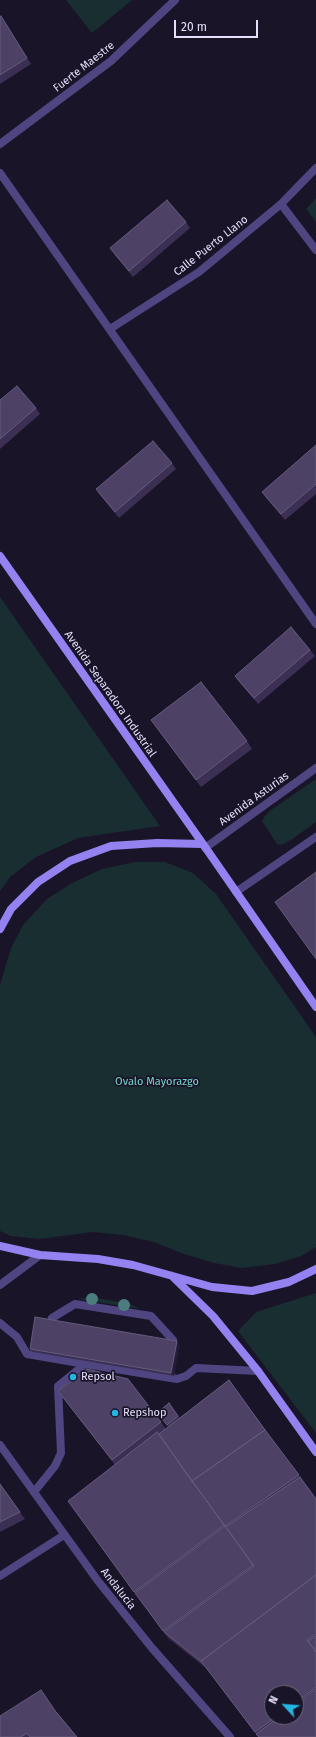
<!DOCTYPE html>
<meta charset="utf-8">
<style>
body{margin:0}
#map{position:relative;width:316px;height:1737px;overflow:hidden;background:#1a1428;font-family:"Fira Sans",sans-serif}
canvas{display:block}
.north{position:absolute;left:264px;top:1685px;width:40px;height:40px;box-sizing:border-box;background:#1a1428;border:1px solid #6c657c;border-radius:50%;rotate:296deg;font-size:11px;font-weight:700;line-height:16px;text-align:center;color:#e6dffb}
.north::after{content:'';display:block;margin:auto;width:14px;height:18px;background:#23b6e2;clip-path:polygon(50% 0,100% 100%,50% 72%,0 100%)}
.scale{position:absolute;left:174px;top:20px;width:84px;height:18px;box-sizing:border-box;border:2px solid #e6dffb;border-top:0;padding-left:5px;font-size:12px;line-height:14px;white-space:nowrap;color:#e6dffb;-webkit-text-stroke:3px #1a1428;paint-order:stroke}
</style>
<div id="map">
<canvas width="316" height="1737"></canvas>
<div class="north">N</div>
<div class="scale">20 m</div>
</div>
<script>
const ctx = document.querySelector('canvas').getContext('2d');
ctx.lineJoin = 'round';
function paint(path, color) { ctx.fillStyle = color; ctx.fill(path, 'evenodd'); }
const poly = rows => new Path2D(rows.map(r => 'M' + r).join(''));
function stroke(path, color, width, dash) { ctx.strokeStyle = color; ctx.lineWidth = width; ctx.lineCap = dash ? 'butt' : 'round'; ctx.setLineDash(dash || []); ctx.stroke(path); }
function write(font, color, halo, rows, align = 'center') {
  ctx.font = font + ' "Fira Sans",sans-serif'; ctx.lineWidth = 3.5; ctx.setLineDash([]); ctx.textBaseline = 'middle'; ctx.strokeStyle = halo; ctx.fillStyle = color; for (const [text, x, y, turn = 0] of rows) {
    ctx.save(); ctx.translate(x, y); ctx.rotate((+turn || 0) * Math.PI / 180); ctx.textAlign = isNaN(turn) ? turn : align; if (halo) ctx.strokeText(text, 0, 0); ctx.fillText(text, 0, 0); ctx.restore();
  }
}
paint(poly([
 [66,0,132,0,92,33],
 [316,198,316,222,306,209],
 [0,597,160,826,78,838,36,857,10,877,0,891],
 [316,779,316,822,291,840,281,845,277,844,262,821,265,816,271,810],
 [135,862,165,862,193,873,216,894,316,1037,316,1247,301,1256,275,1264,242,1268,214,1263,184,1254,154,1242,123,1235,93,1232,39,1239,11,1236,0,1231,0,985,11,948,23,925,47,899,72,883,102,869],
 [316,1293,316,1433,238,1331,256,1312],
 [92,1297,130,1304,140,1309,78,1299]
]), '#182e31');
stroke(poly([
 [52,1318,75,1304,151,1316,173,1340],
 [0,1323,17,1337,27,1354,85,1364],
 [34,1492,55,1466,61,1453,58,1386,85,1364,177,1379,186,1376,196,1368,258,1371]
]), '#4f4581', 8);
stroke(poly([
 [0,144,111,61,175,0],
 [0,173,316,624],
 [281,204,316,250],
 [110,329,199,272,281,204,316,168],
 [0,1285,40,1255],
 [0,1445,98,1581,152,1648,230,1737],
 [0,1576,64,1535]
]), '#4f4581', 8);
stroke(poly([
 [205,848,316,768],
 [236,892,316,837]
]), '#4f4581', 8);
stroke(poly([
 [0,556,203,844],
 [0,929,11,909,38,882,70,861,111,846,157,843,203,844,316,1007],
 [0,1246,40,1255,98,1259,133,1265,212,1287,252,1291,289,1282,316,1269],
 [172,1276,213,1316,258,1371,316,1452]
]), '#9382ef', 8);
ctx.fillStyle = '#4b7d7f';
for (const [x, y] of [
 [92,1299],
 [124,1305]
]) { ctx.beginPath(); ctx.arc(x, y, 6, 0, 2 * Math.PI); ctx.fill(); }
paint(poly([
 [1,16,31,64,0,84,0,17],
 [186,222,190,228,133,277,114,254,110,248],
 [0,400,36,408,40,414,0,449],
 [316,445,316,494,285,520,266,498,262,492],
 [172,463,176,469,119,518,100,495,96,489],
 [310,650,315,656,258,704,239,682,235,676],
 [151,720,247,741,252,749,201,787],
 [179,1345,174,1376,33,1352,30,1349],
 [229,1380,316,1499,316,1737,258,1737,206,1668,168,1638,68,1501,115,1465,58,1391,161,1422,166,1429,168,1427,157,1413,169,1403,180,1418],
 [296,1693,296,1717,272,1717],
 [0,1484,25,1519,0,1532],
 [57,1712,77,1737,0,1737]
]), '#3b2f53');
paint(poly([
 [1,16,6,22,31,64,27,58],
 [177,1341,179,1345,174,1376,171,1373]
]), '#261c3a');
const building = poly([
 [1,16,27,58,0,75,0,17,1,16],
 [167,200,186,222,129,271,110,248,167,200],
 [17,386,36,408,0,439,0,400,17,386],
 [153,441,172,463,115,512,96,489,153,441],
 [316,445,316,484,281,514,262,492,316,445],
 [291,627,310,650,254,698,235,676,291,627],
 [201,682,247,741,196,780,151,720,201,682],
 [316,872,316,959,275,902,316,872],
 [35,1317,177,1341,171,1373,30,1349,35,1317],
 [87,1369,128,1379,161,1422,112,1460,58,1391,87,1369],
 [229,1380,265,1430,192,1481,193,1483,159,1434,229,1380],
 [169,1403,178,1416,167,1425,157,1413,169,1403],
 [265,1430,299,1475,225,1526,192,1481,265,1430],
 [157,1432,224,1525,134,1592,68,1501,157,1432],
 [300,1477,316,1499,316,1575,201,1661,202,1662,164,1632,254,1566,226,1527,300,1477],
 [0,1484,20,1512,0,1522,0,1484],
 [225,1526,253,1565,163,1631,135,1593,225,1526],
 [316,1575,316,1634,307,1640,316,1652,316,1687,296,1702,296,1693,272,1693,272,1717,276,1717,255,1732,201,1661,316,1575],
 [316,1636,316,1652,308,1641,316,1636],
 [316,1689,316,1737,259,1737,256,1734,279,1717,296,1717,296,1704,316,1689],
 [41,1690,56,1712,77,1737,30,1737,27,1733,21,1737,0,1737,0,1716,41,1690]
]);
paint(building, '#4d4265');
stroke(building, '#655b7c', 1);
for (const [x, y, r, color] of [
 [73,1377,4,"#23b6e2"],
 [115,1413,4,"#23b6e2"]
]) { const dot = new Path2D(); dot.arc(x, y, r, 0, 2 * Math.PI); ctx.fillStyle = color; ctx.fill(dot); stroke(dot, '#1a1428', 1.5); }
write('11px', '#e6dffb', '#1a1428', [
 ["Fuerte Maestre",84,67,-38],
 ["Calle Puerto Llano",211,246,-38],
 ["Avenida Separadora Industrial",110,694,55],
 ["Avenida Asturias",254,799,-36],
 ["Andalucía",118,1589,52]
]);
write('11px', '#73d3c7', '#1a1428', [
 ["Ovalo Mayorazgo",157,1082]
]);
write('11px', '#e6dffb', '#1a1428', [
 ["Repsol",81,1377],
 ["Repshop",123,1413]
], 'left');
</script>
